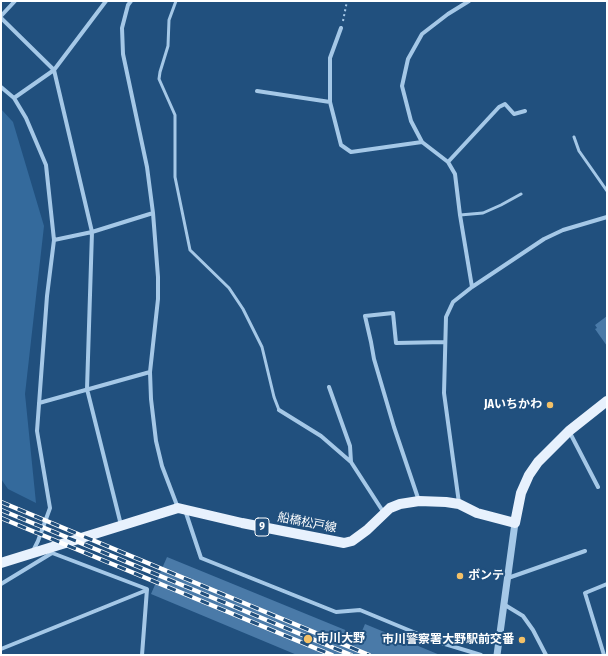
<!DOCTYPE html>
<meta charset="utf-8">
<style>
body{margin:0}
#map{position:relative;width:608px;height:656px;overflow:hidden;background:#21507e;font-family:"Fira Sans Condensed",sans-serif}
canvas{display:block}
.frame{position:absolute;inset:0;border:2px solid #fff;pointer-events:none}
</style>
<div id="map">
<canvas width="608" height="656"></canvas>
<div class="frame"></div>
</div>
<script>
const ctx = document.querySelector('canvas').getContext('2d');
ctx.lineJoin = 'round';
function paint(path, color) { ctx.fillStyle = color; ctx.fill(path, 'evenodd'); }
const poly = rows => new Path2D(rows.map(r => 'M' + r).join(''));
function stroke(path, color, width, dash) { ctx.strokeStyle = color; ctx.lineWidth = width; ctx.lineCap = dash ? 'butt' : 'round'; ctx.setLineDash(dash || []); ctx.stroke(path); }
function write(font, color, halo, rows, align = 'center') {
  ctx.font = font + ' "Fira Sans Condensed","Noto Sans JP",sans-serif'; ctx.lineWidth = 4; ctx.setLineDash([]); ctx.textBaseline = 'middle'; ctx.strokeStyle = halo; ctx.fillStyle = color; for (const [text, x, y, turn = 0] of rows) {
    ctx.save(); ctx.translate(x, y); ctx.rotate((+turn || 0) * Math.PI / 180); ctx.textAlign = isNaN(turn) ? turn : align; if (halo) ctx.strokeText(text, 0, 0); ctx.fillText(text, 0, 0); ctx.restore();
  }
}
paint(poly([
 [1,109,13,122,44,226,25,394,36,503,8,489,1,479]
]), '#346a9c');
paint(poly([
 [607,316,607,346,595,329,597,328,595,325],
 [167,557,360,636,365,624,440,655,297,655,151,594]
]), '#4a7aa8');
stroke(poly([
 [343,21,347,1]
]), '#a5c8e7', 2, [2, 3]);
stroke(poly([
 [176,1,169,20,168,46,160,72,159,79,175,115,175,177,190,250,229,288,243,309,262,347,274,397,279,410],
 [574,137,579,151,607,191],
 [460,215,483,213,501,205,521,194]
]), '#a5c8e7', 3);
stroke(poly([
 [131,1,128,5,122,28,123,54,147,167,153,213,158,277,158,299,150,372,151,399,156,441,162,466,178,508],
 [469,1,448,14,422,34,408,59,402,86,411,121,422,142,448,162,455,174,460,215,472,287],
 [1,16,15,1],
 [1,18,54,70,92,232,87,389,121,525],
 [341,28,330,58,330,102,341,145,351,152,422,142],
 [1,87,14,98,26,118,46,165,54,240,47,296,37,431,50,508,38,541,33,551],
 [257,91,330,102],
 [14,98,54,70,106,1],
 [448,162,499,107,505,104,514,114,525,111],
 [54,240,92,232,153,213],
 [329,387,350,446,351,462],
 [39,403,150,372],
 [279,410,321,436,351,462,384,513],
 [569,431,598,487],
 [419,501,394,427,374,359,371,342,365,316,393,313,396,343,445,342],
 [459,503,444,393,446,317,453,302,472,287,544,239,563,230,607,217],
 [185,510,201,558,336,612,360,610,435,641,481,655],
 [47,551,147,589,142,655],
 [508,578,585,551],
 [1,584,52,553],
 [505,605,523,616,533,630,546,655],
 [1,649,147,590],
 [604,655,585,593,607,584]
]), '#a5c8e7', 4);
stroke(poly([
 [497,655,515,523]
]), '#a5c8e7', 7);
stroke(poly([
 [1,563,178,508,242,523,344,543,352,541,367,530,390,508,400,504,419,501,446,502,459,504,477,513,515,523,521,493,529,475,538,462,569,431,607,401]
]), '#e7f1fd', 10);
const rail = poly([
 [1,502,369,655],
 [1,510,351,655],
 [1,518,332,655]
]);
stroke(rail, '#fff', 4.5);
stroke(rail, '#21507e', 3, [9]);
for (const [x, y, r, color] of [
 [550,405,4,"#f4c167"],
 [460,576,4,"#f4c167"],
 [308,639,5,"#f4c167"],
 [522,640,4,"#f4c167"]
]) { const dot = new Path2D(); dot.arc(x, y, r, 0, 2 * Math.PI); ctx.fillStyle = color; ctx.fill(dot); stroke(dot, '#21507e', 1.5); }
for (const [x, y, w] of [
 [262,527,14]
]) { const box = new Path2D(); box.roundRect(x - w / 2, y - 9, w, 18, 3); ctx.fillStyle = '#21507e'; ctx.fill(box); stroke(box, '#fff', 1); }
write('bold 11px', '#fff', null, [
 ["9",262,527]
]);
write('bold 12px', '#fff', '#21507e', [
 ["JAいちかわ",542,405],
 ["ボンテ",468,576,"left"],
 ["市川大野",317,639,"left"],
 ["市川警察署大野駅前交番",514,640]
], 'right');
write('12px', '#fff', '#21507e', [
 ["船橋松戸線",307,523,11]
]);
</script>
